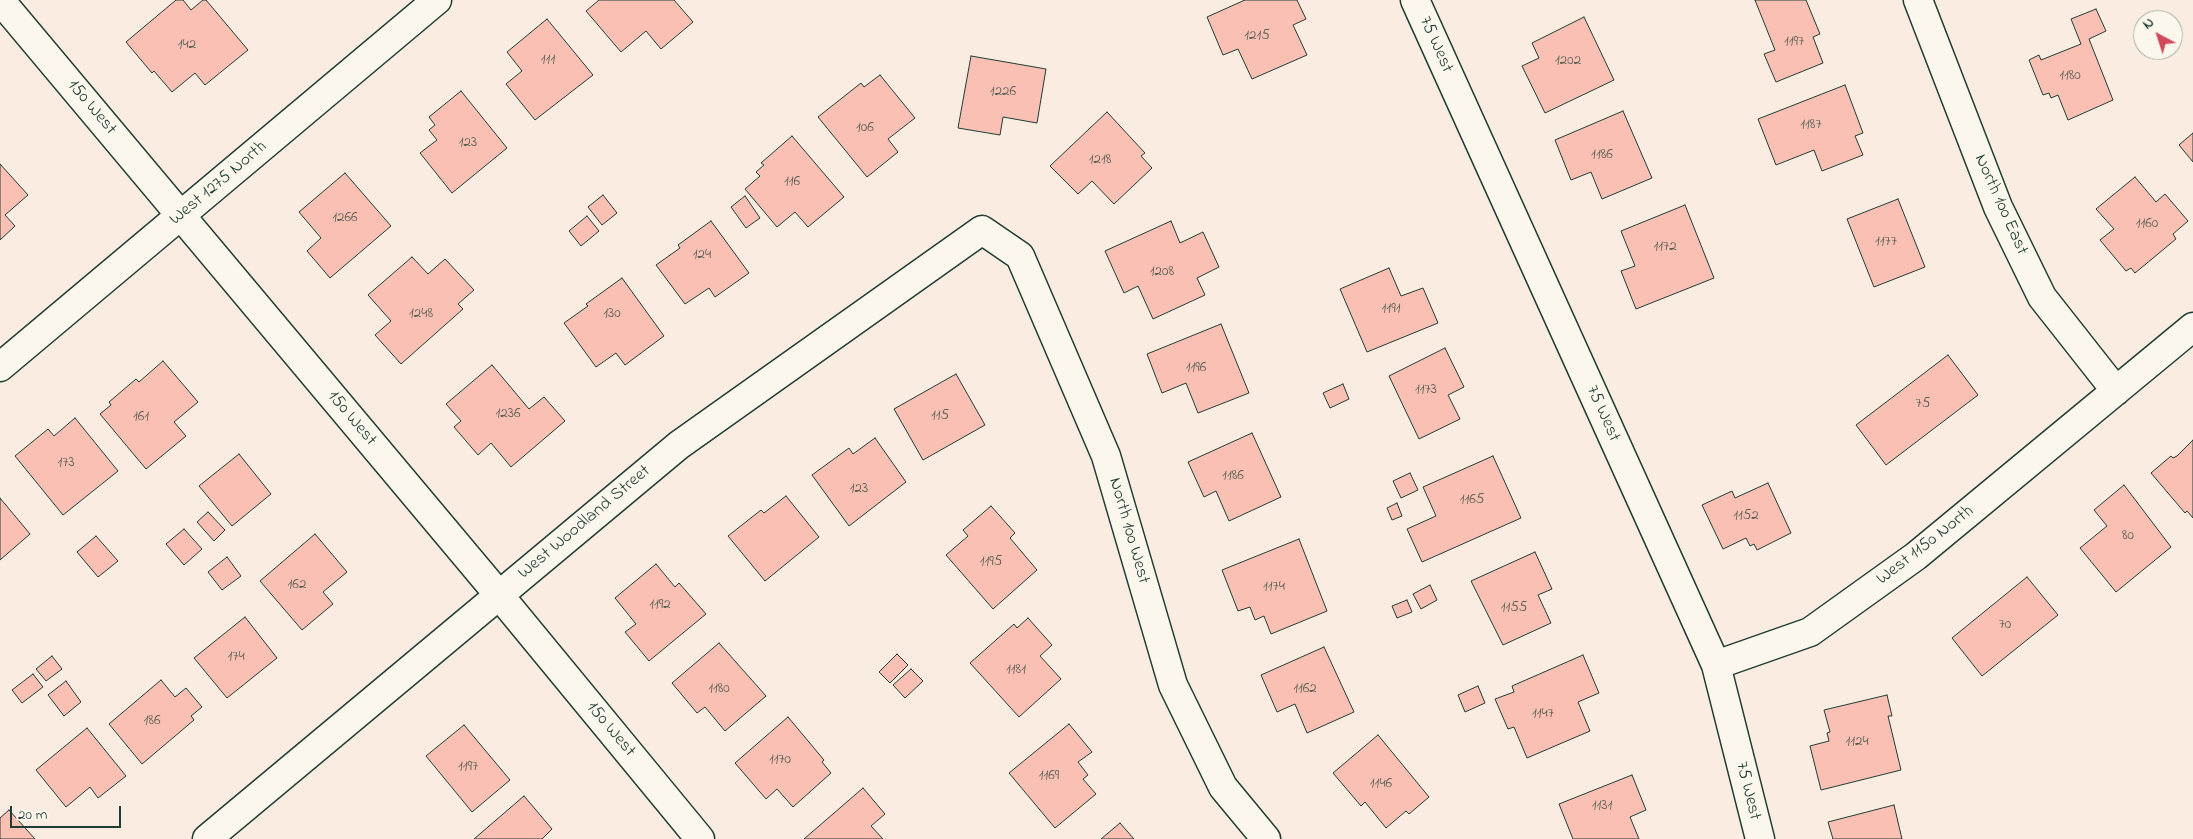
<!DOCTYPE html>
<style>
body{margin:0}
#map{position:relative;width:2193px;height:839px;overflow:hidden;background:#fbece1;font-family:"Indie Flower",sans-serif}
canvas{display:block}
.north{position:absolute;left:2133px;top:10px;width:50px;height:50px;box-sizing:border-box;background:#fbf7ec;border:1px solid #a3ada2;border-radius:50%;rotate:320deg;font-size:14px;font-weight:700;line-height:20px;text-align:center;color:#1f3d34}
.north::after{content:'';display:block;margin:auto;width:18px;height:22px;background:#d1495b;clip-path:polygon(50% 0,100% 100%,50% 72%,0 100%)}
.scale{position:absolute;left:10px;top:806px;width:111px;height:22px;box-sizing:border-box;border:2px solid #1f3d34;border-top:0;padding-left:6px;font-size:15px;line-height:18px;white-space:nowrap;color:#1f3d34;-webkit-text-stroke:4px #fbf7ec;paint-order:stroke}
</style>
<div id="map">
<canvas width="2193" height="839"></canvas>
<div class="north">N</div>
<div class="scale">20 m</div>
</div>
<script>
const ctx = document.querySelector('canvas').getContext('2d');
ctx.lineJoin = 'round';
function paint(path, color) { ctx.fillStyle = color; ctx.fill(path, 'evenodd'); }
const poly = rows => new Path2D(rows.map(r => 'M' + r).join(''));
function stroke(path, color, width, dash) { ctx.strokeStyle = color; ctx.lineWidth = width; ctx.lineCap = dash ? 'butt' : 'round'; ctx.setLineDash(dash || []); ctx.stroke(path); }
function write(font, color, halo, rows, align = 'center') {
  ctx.font = font + ' "Indie Flower",sans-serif'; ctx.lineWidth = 4.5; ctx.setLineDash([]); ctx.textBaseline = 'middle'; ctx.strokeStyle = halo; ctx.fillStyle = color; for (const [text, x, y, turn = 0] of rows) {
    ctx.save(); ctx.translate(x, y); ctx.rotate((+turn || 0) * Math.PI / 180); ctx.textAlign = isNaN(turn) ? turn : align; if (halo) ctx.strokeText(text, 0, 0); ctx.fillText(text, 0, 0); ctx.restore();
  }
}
const building = poly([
 [176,0,183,0,191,10,203,0,206,0,248,50,205,85,195,73,172,92,154,71,152,73,126,42,176,0],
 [599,0,674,0,693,22,661,49,646,31,621,52,586,11,599,0],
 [1245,0,1297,0,1306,19,1293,25,1307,55,1252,79,1238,49,1223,55,1207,17,1245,0],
 [1755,0,1806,0,1820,34,1813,37,1823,63,1776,82,1764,54,1775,50,1755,0],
 [2096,9,2106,31,2089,39,2113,100,2068,120,2058,95,2051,98,2049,93,2043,95,2029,60,2039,55,2041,60,2081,44,2071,19,2096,9],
 [1584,17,1614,80,1545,113,1522,66,1539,58,1532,43,1584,17],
 [547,19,593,75,535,120,506,84,522,71,507,52,547,19],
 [971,56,1046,69,1037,123,1003,117,1000,135,958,128,971,56],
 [880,75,915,118,888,139,898,152,867,177,818,117,861,83,864,87,880,75],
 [1845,85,1863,133,1855,136,1863,155,1822,171,1814,150,1776,165,1758,119,1845,85],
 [461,91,507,148,452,193,420,153,437,140,429,130,435,125,429,117,461,91],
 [1623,111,1652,178,1602,199,1591,172,1571,180,1555,140,1623,111],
 [1107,112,1145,153,1141,156,1152,168,1114,204,1092,181,1078,194,1050,166,1107,112],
 [2193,133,2193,162,2179,145,2193,133],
 [792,136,844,197,808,227,795,212,777,227,745,189,760,176,756,172,764,165,761,163,792,136],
 [0,164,28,195,5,215,15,226,0,240,0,164],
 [345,173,391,226,330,278,307,251,321,238,299,212,345,173],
 [2135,177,2156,202,2165,194,2188,221,2173,234,2176,239,2135,273,2131,268,2126,271,2100,240,2114,229,2096,209,2135,177],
 [603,195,617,213,602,225,588,207,603,195],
 [745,196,760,218,746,228,731,207,745,196],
 [1898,199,1925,267,1874,287,1847,219,1898,199],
 [1685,205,1714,278,1636,309,1621,271,1635,266,1621,231,1685,205],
 [587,216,599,231,581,246,569,231,587,216],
 [711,221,749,273,715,297,709,288,685,304,656,265,680,248,678,245,711,221],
 [1171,221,1180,243,1203,232,1219,267,1197,278,1205,295,1153,319,1138,286,1124,293,1105,251,1171,221],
 [412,257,428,274,445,259,474,290,458,304,463,309,401,364,375,335,391,321,368,295,412,257],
 [1389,268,1401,296,1423,288,1438,323,1367,352,1340,289,1389,268],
 [622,278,664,336,625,365,616,353,596,367,564,323,588,306,586,304,622,278],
 [1221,324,1249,393,1198,413,1186,383,1162,393,1147,354,1221,324],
 [1445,348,1464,387,1448,395,1460,419,1419,439,1389,376,1445,348],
 [1948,355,1978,395,1886,465,1856,425,1948,355],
 [163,361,198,402,174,422,186,436,146,469,100,414,111,405,109,402,136,379,139,382,163,361],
 [492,365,529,409,544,397,565,421,511,467,491,443,478,455,454,427,461,421,446,404,492,365],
 [956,374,985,425,923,460,894,409,956,374],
 [1343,384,1349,399,1330,408,1323,393,1343,384],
 [75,418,118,471,63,515,15,456,48,429,54,436,75,418],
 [1252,433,1281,497,1229,521,1216,491,1204,497,1188,462,1252,433],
 [875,438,906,482,849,526,812,475,849,448,853,454,875,438],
 [2193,440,2193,518,2187,511,2185,513,2151,473,2171,456,2173,458,2177,456,2193,440],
 [239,454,271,494,232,526,199,486,239,454],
 [1493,456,1521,518,1422,562,1407,529,1436,516,1423,487,1493,456],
 [1410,473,1418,490,1401,498,1393,481,1410,473],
 [1768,483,1791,533,1757,550,1754,544,1750,546,1746,538,1723,549,1702,505,1732,491,1735,498,1768,483],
 [2124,485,2171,547,2116,592,2080,548,2107,526,2094,510,2124,485],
 [786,496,819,537,765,581,728,536,761,510,764,513,786,496],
 [0,498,30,534,0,560,0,498],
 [1397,503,1402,516,1392,520,1387,508,1397,503],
 [991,506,1015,533,1010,538,1037,570,993,609,946,555,968,536,963,530,991,506],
 [208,512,225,530,214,541,197,522,208,512],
 [184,529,202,549,184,565,166,544,184,529],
 [315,534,347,572,323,592,333,604,302,630,260,581,315,534],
 [96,536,118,561,98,577,77,552,96,536],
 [1299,539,1327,611,1271,634,1264,616,1255,620,1250,607,1238,611,1222,570,1299,539],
 [1535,552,1552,589,1538,595,1551,623,1503,645,1471,581,1535,552],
 [227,557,241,576,222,590,208,572,227,557],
 [656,564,675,587,679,583,706,614,649,661,625,632,636,624,615,598,656,564],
 [2027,577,2058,615,1982,676,1952,638,2027,577],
 [1430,585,1437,600,1421,609,1413,594,1430,585],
 [1407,600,1412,612,1397,618,1392,606,1407,600],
 [245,617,277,658,227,698,194,658,245,617],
 [1028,618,1052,645,1040,656,1061,679,1019,717,970,663,1014,624,1017,628,1028,618],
 [719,643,766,696,725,731,705,707,697,713,672,683,719,643],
 [1324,647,1354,712,1307,733,1295,704,1277,712,1261,675,1324,647],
 [897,654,908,665,890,683,879,672,897,654],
 [1583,655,1599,693,1578,702,1590,731,1527,758,1514,727,1508,729,1495,699,1514,692,1512,686,1583,655],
 [52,656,62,669,46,681,36,669,52,656],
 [911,669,923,681,905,698,893,685,911,669],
 [33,674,43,687,22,703,12,690,33,674],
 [161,680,175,697,186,688,202,707,191,716,194,720,142,764,109,724,161,680],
 [66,681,81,702,64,716,48,695,66,681],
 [1478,686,1485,703,1465,712,1458,695,1478,686],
 [1887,695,1892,716,1888,716,1901,770,1821,790,1810,746,1829,741,1827,733,1830,732,1824,710,1887,695],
 [788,717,824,760,822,762,831,773,793,807,777,789,766,799,735,763,788,717],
 [1069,724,1092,752,1078,762,1088,775,1083,779,1096,794,1055,828,1009,773,1069,724],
 [464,725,510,780,472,812,426,756,464,725],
 [87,728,126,776,98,798,90,787,66,807,36,770,87,728],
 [1378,735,1429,797,1409,814,1406,811,1386,828,1365,802,1361,806,1333,773,1378,735],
 [1632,775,1646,810,1630,817,1639,839,1573,839,1559,804,1632,775],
 [863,788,885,814,871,826,883,839,804,839,863,788],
 [524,796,552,829,542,839,474,839,524,796],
 [1894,805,1902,839,1833,839,1828,822,1894,805],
 [9,810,35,839,0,839,0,818,9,810],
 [1120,823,1134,839,1101,839,1120,823]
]);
paint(building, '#fac0b4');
stroke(building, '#1f3d34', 1);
const minor = poly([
 [0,0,499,595,700,839],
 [1415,0,1716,665,1760,839],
 [1918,0,1998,207,2042,297,2116,391],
 [0,367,437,0],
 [1716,665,1810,632,1916,556,2193,327],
 [207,839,679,445,982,230,1020,256,1106,456,1173,685,1223,787,1266,839]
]);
stroke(minor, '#1f3d34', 31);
stroke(minor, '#fbf7ec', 28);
write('15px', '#565e54', null, [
 ["1215",1257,37],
 ["1197",1794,43],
 ["142",187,46],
 ["111",548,61],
 ["1202",1568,62],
 ["1180",2070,77],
 ["1226",1003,93],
 ["1187",1811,126],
 ["106",865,129],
 ["123",468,144],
 ["1186",1602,156],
 ["1218",1100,161],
 ["116",792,183],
 ["1266",345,219],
 ["1160",2147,225],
 ["1177",1886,243],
 ["1172",1665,248],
 ["124",702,256],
 ["1208",1162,273],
 ["1191",1391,310],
 ["1248",421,315],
 ["130",612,315],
 ["1196",1196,369],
 ["1173",1426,391],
 ["75",1923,405],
 ["1236",508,415],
 ["115",940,417],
 ["161",141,418],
 ["173",66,464],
 ["1186",1233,477],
 ["123",859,490],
 ["1165",1472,501],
 ["1152",1746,517],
 ["80",2128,537],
 ["1195",991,563],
 ["162",297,586],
 ["1174",1274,588],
 ["1192",660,606],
 ["1155",1514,609],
 ["70",2005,626],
 ["174",236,658],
 ["1181",1016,671],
 ["1180",719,690],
 ["1162",1305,690],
 ["1147",1543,715],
 ["186",152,722],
 ["1124",1857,743],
 ["1170",780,761],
 ["1197",468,768],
 ["1169",1049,777],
 ["1146",1381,785],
 ["1131",1602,807]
]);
write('18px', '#1f3d34', '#fbf7ec', [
 ["75 West",1435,45,66],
 ["150 West",91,108,50],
 ["West 1275 North",219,184,-40],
 ["North 100 East",2000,205,66],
 ["75 West",1602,414,66],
 ["150 West",351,419,50],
 ["West Woodland Street",585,523,-40],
 ["North 100 West",1128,531,74],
 ["West 1150 North",1926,546,-38],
 ["150 West",610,730,50],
 ["75 West",1747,791,76]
]);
</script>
